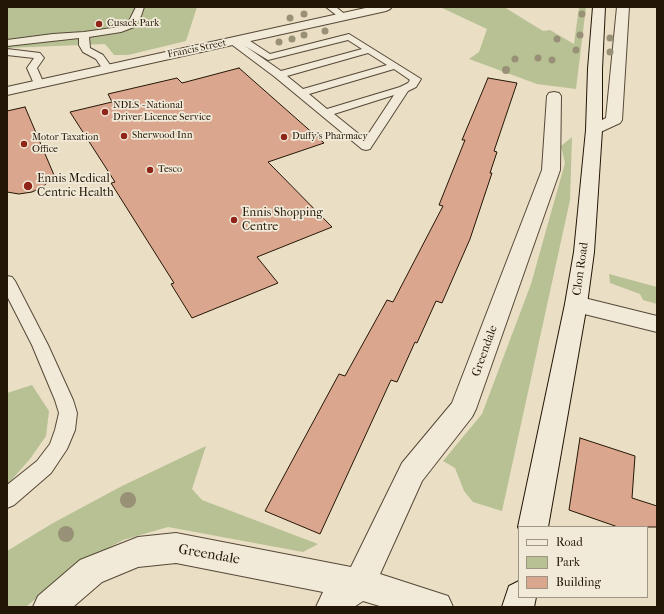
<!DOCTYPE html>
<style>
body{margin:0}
#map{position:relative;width:664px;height:614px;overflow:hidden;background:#eadec4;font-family:"IM FELL French Canon",serif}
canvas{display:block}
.frame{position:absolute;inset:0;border:8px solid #241606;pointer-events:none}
.legend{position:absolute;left:518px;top:526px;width:130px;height:72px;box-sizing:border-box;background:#f1ead9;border:1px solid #9f9585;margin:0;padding:5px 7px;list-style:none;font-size:12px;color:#241606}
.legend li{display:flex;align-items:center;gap:8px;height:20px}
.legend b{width:20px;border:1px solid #9f9585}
</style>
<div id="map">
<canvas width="664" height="614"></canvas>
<div class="frame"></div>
<ul class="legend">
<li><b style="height:5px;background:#f1ead9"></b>Road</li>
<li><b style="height:11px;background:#b7c194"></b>Park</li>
<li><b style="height:11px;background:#daa68d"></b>Building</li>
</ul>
</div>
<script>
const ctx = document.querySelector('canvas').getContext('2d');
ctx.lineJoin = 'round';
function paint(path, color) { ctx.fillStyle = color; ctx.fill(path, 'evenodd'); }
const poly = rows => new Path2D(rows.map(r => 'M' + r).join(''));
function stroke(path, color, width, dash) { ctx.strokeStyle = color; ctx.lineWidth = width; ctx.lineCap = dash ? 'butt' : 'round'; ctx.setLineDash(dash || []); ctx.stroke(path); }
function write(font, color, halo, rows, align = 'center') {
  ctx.font = font + ' "IM FELL French Canon",serif'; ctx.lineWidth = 3.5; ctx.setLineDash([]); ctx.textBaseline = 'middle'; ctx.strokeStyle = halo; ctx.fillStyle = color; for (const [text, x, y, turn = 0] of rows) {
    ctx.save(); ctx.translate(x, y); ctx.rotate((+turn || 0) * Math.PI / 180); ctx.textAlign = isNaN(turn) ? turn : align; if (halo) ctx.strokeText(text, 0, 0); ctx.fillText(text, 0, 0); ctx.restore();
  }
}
paint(poly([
 [7,7,197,7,186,41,128,55,114,55,105,44,7,48],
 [440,7,504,7,543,31,550,30,574,44,579,7,586,7,576,89,537,84,469,59,479,52,487,29],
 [572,137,570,200,502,511,473,502,464,491,455,468,443,461,482,414,531,284,565,163,561,146],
 [609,274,657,287,657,304,643,300,640,294,610,283],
 [32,385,49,411,46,436,30,459,7,485,7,393],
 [206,446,192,489,202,500,318,544,303,552,168,527,123,540,73,567,26,607,7,607,7,551,53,523,122,486]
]), '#b7c194');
const building = poly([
 [239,68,324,143,268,162,332,227,257,257,278,283,192,318,171,284,174,283,111,183,115,182,70,112,112,102,108,94,177,78,182,83,239,68],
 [488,78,517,83,494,151,497,152,490,173,492,173,470,239,442,303,436,301,417,343,415,342,397,382,391,380,320,534,265,511,339,374,345,376,387,300,393,302,443,206,439,205,465,140,462,140,488,78],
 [25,107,54,175,43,187,32,192,19,194,7,192,7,111,25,107],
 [580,438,635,456,632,498,657,506,657,527,618,527,569,510,580,438]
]);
paint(building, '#daa68d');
stroke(building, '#241606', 1);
const service = poly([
 [136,7,144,7,141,16,134,27,121,32,89,37,90,48,103,55,113,69,112,71,104,71,96,59,83,52,79,45,79,38,7,46,7,40,53,34,84,32,119,27,128,23,136,7],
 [326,7,336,7,347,16,343,19,340,18,326,7],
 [349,34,421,79,416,87,408,91,370,149,366,150,362,149,275,77,227,41,232,38,237,40,238,37,244,37,270,54,349,34],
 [348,40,362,49,281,71,245,46,268,60,348,40],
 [368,53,387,65,303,89,287,76,368,53],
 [394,69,410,80,408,83,400,87,327,109,309,94,394,69],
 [394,95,365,139,334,114,394,95],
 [7,49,40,53,44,58,37,68,44,84,43,86,35,86,27,68,34,58,7,55,7,49],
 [7,276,12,277,15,281,48,345,73,400,77,413,75,430,67,449,51,473,14,505,7,508,7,485,37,461,50,444,55,430,59,413,55,400,32,345,7,296,7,276]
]);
const minor = poly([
 [617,7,629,7,622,120,620,123,594,135,588,133,586,130,588,127,606,118,617,7],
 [554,92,559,93,561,96,560,170,476,409,472,417,422,481,380,574,448,596,453,607,383,607,363,601,354,607,316,607,323,592,176,563,138,567,102,582,73,607,33,607,38,596,80,560,138,537,176,533,351,567,402,463,452,403,542,170,547,96,549,93,554,92],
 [576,296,657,316,657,332,568,310,565,304,568,298,576,296]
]);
const tertiary = poly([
 [370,7,392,7,390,9,386,11,7,95,7,87,370,7]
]);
const secondary = poly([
 [593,7,605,7,602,69,602,130,594,252,587,304,548,527,519,527,519,529,518,527,565,304,574,252,586,130,588,69,593,7],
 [519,581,519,597,536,597,534,607,502,607,509,586,519,581]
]);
stroke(service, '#564836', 2);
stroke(minor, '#564836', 2);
stroke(tertiary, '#564836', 2);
stroke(secondary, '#241606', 2);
paint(service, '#f1ead9');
paint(minor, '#f1ead9');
paint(tertiary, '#f1ead9');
paint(secondary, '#f1ead9');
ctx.fillStyle = '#999177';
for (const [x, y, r] of [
 [304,14,3.5],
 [582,14,3.5],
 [290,18,3.5],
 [325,31,3.5],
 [304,35,3.5],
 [580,35,3.5],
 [610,38,3.5],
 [292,39,3.5],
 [557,39,3.5],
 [279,42,3.5],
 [576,50,3.5],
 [610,52,3.5],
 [538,58,3.5],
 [515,59,3.5],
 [552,60,3.5],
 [506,70,4],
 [128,500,8],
 [66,534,8]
]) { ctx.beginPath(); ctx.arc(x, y, r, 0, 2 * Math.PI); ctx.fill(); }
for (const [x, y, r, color] of [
 [99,24,4,"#8f2418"],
 [105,112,4,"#8f2418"],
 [124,136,4,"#8f2418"],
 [284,137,4,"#8f2418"],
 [24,144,4,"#8f2418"],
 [150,170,4,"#8f2418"],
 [28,186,5,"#8f2418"],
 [234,220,4,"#8f2418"]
]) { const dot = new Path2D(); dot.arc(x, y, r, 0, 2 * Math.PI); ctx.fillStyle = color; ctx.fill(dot); stroke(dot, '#f1ead9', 1.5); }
write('10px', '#241606', '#f1ead9', [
 ["Cusack Park",107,24],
 ["NDLS - National",113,106],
 ["Driver Licence Service",113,118],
 ["Sherwood Inn",132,136],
 ["Duffy's Pharmacy",292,137],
 ["Motor Taxation",32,138],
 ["Office",32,150],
 ["Tesco",158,170]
], 'left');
write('10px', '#241606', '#f1ead9', [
 ["Francis Street",197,49,-12]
]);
write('12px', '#241606', '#f1ead9', [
 ["Ennis Medical",37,179],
 ["Centric Health",37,193],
 ["Ennis Shopping",242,213],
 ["Centre",242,227]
], 'left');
write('12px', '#241606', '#f1ead9', [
 ["Clon Road",581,269,-82],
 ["Greendale",485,351,-70]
]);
write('14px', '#241606', '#f1ead9', [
 ["Greendale",209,555,10]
]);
</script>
